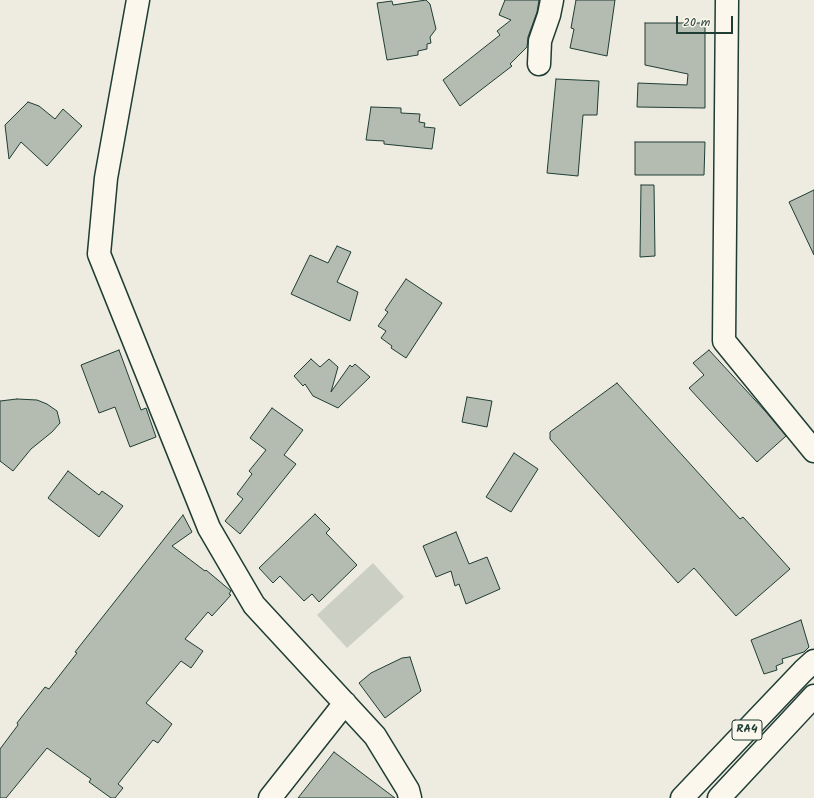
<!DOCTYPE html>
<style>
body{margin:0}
#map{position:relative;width:814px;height:798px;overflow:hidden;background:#eeece1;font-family:Kalam,sans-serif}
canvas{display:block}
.scale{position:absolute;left:676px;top:16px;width:57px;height:18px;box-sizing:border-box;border:2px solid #1f3d34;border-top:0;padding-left:5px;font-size:12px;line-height:14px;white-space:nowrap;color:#1f3d34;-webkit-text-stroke:3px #fbf7ec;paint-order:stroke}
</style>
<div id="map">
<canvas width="814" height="798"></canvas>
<div class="scale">20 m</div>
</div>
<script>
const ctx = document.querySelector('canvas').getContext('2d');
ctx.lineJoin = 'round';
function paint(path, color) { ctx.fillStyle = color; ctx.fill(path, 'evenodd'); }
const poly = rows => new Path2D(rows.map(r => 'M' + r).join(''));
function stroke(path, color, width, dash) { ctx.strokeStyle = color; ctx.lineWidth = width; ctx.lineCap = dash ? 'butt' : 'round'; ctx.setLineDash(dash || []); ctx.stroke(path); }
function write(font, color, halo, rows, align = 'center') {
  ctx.font = font + ' Kalam,sans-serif'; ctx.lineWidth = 3; ctx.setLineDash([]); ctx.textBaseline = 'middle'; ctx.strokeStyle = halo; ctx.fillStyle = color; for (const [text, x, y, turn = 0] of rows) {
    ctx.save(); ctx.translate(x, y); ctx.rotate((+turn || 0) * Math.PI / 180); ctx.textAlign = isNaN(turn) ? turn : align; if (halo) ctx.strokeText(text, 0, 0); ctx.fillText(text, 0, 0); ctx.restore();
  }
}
paint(poly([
 [373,563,404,597,347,648,317,615]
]), '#cbcfc4');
const building = poly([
 [426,0,430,4,436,29,430,37,431,43,427,44,427,49,418,51,418,55,387,60,377,3,392,1,393,5,426,0],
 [505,0,539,0,537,12,528,37,527,47,510,64,512,66,460,106,443,80,500,35,497,31,511,20,499,15,505,0],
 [576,0,615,0,607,56,570,48,574,29,571,28,576,0],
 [645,23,705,23,705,108,637,107,638,83,687,85,688,74,645,65,645,23],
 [556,79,599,81,597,115,583,115,578,176,547,173,556,79],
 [28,102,39,106,55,119,63,109,82,126,47,166,21,142,9,159,5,125,28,102],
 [371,107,401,108,401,113,420,114,419,122,425,123,424,127,435,128,432,149,384,144,384,141,366,140,371,107],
 [635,142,705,142,704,175,635,175,635,142],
 [641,185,654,185,655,256,640,257,641,185],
 [814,190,814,255,789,202,814,190],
 [337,246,351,252,337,282,358,292,350,321,291,294,310,255,328,263,337,246],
 [406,279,442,303,406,358,391,348,392,346,381,338,386,331,378,326,388,312,385,310,406,279],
 [119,350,141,410,146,408,156,437,130,447,115,407,99,413,81,365,119,350],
 [709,350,766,412,786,436,757,462,689,388,704,375,693,363,709,350],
 [311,359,320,367,329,359,338,367,331,392,350,365,352,367,355,364,370,377,338,408,313,396,305,384,303,386,294,376,311,359],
 [617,383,740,519,743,517,790,569,736,616,694,568,678,583,550,439,550,432,617,383],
 [467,397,492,401,487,427,462,422,467,397],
 [17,399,37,400,47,404,57,411,60,423,52,432,31,449,13,471,0,461,0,401,17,399],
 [272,408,303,430,284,455,296,464,240,534,225,521,243,499,237,494,252,474,249,471,266,450,250,438,272,408],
 [514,453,538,469,511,512,486,497,514,453],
 [68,471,99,495,102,491,123,506,99,537,48,498,68,471],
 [315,514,330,529,326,533,357,565,319,602,312,594,304,601,280,576,273,583,259,568,315,514],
 [183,515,192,532,172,546,205,571,206,570,231,591,229,594,231,595,212,616,208,612,185,639,203,651,191,668,181,661,146,703,172,724,158,743,153,740,118,784,123,788,115,798,111,798,89,782,91,779,47,748,6,798,0,798,0,749,18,725,17,723,45,687,49,689,77,653,75,652,183,515],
 [456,532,469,564,487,557,500,589,466,604,459,584,455,586,451,571,436,577,423,546,456,532],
 [801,620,809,647,804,652,782,659,783,663,776,666,777,670,764,674,751,640,801,620],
 [410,657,421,691,385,718,359,683,371,673,402,658,410,657],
 [334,752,371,780,395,798,298,798,334,752]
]);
paint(building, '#b4bbb0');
stroke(building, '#1f3d34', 1);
const street = poly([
 [138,0,106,178,99,254,209,528,254,605,375,736,408,790,410,798],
 [727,0,724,341,814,451],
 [539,64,540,41,549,15,552,0],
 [270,798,345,703]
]);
const highway = poly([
 [682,798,803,671,814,661],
 [719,798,814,696]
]);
stroke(street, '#1f3d34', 25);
stroke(highway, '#1f3d34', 25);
stroke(street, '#fbf7ec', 22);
stroke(highway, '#fbf7ec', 22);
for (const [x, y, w] of [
 [747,730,30]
]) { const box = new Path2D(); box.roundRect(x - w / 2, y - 10, w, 20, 3); ctx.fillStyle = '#fbf7ec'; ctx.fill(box); stroke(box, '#1f3d34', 1); }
write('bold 12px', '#1f3d34', null, [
 ["RA4",747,730]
]);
</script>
